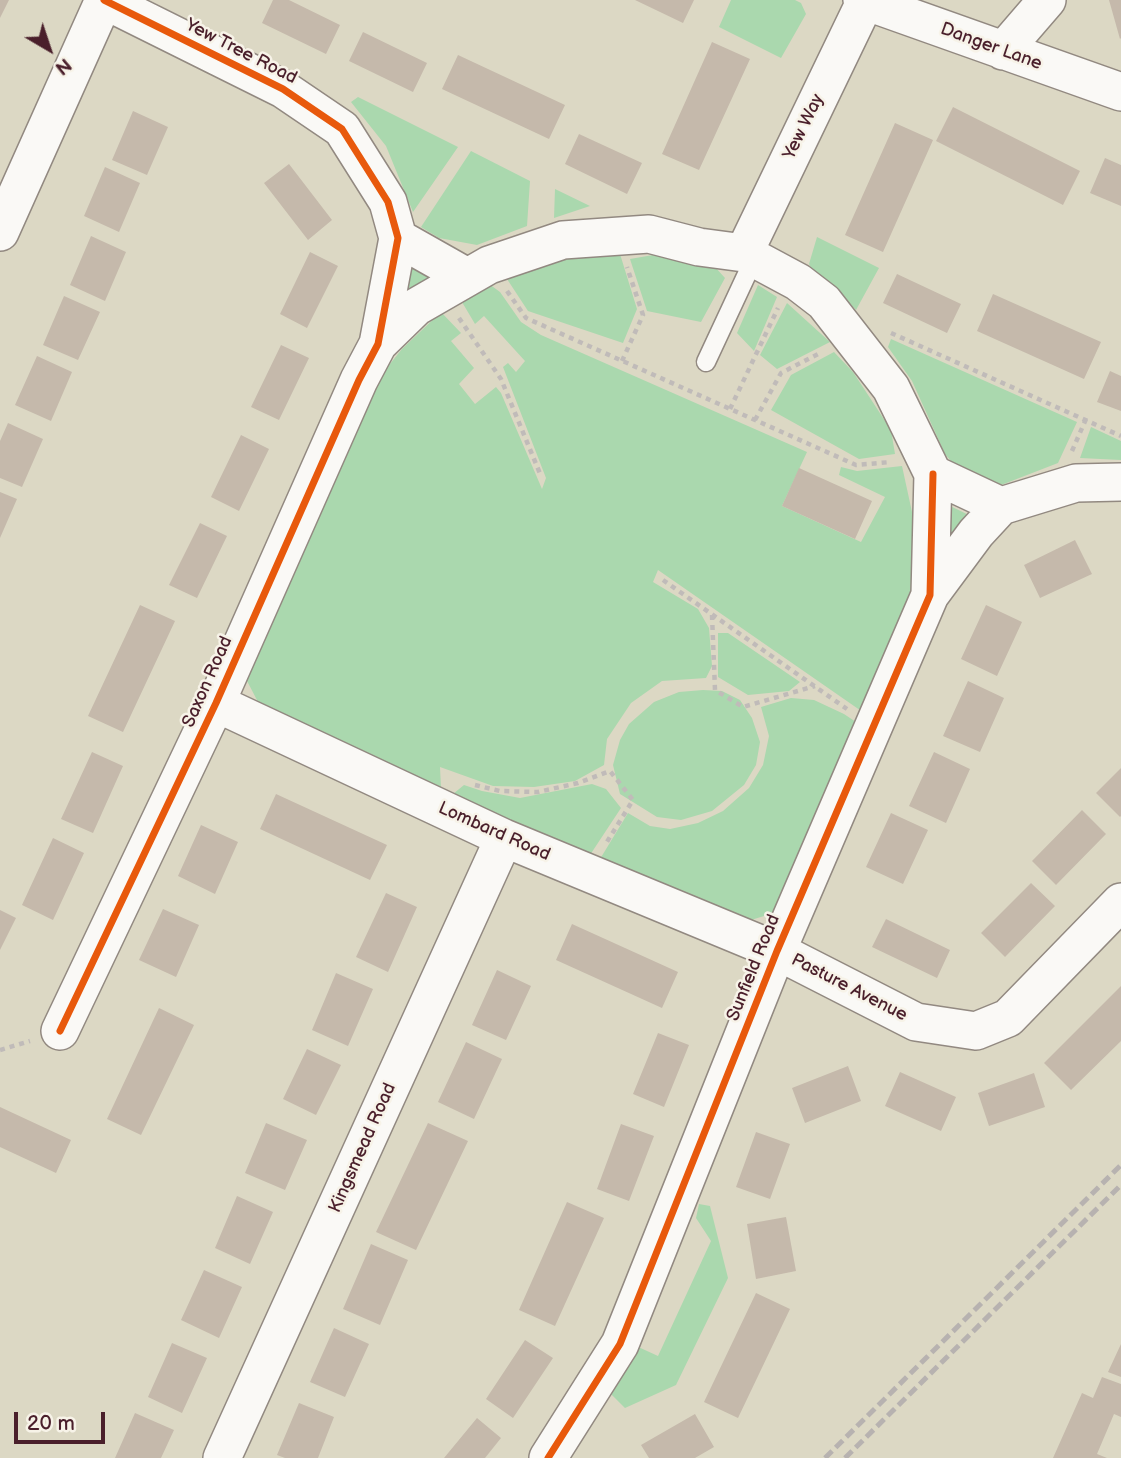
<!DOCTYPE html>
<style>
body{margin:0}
#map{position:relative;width:1121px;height:1458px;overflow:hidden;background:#dcd8c4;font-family:"Balsamiq Sans",sans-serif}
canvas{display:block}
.north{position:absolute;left:14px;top:14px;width:70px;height:70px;-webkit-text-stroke:5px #f7f3e8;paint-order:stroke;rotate:141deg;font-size:19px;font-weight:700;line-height:28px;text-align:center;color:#4a1f2b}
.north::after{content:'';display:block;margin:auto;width:24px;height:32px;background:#4a1f2b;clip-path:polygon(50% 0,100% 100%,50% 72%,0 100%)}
.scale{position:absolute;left:14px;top:1412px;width:91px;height:32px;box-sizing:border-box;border:4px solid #4a1f2b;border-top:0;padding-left:9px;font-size:21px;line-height:24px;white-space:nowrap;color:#4a1f2b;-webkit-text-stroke:5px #f7f3e8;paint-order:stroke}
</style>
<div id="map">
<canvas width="1121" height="1458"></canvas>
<div class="north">N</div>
<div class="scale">20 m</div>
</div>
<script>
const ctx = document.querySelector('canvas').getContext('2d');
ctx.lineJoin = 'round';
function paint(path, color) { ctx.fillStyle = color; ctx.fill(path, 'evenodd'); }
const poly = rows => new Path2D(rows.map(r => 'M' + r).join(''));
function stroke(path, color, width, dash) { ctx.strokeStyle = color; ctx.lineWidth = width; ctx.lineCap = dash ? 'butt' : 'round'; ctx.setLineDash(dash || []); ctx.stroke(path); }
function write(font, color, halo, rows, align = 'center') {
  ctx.font = font + ' "Balsamiq Sans",sans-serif'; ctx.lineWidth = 5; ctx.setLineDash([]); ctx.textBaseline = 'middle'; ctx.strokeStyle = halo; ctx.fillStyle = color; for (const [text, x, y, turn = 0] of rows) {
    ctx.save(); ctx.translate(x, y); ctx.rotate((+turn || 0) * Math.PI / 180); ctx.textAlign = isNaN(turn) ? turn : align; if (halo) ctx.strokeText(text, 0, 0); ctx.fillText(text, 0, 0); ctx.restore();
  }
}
paint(poly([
 [731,0,795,0,801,3,806,14,781,58,719,27],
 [358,97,458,147,413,212,386,146,351,102],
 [471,151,530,181,527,226,477,245,439,238,421,227],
 [555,189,590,206,554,218],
 [817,237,879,268,856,310,836,289,813,272,809,264],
 [620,254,637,309,623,343,528,311,507,279,559,260],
 [653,255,715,267,725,278,701,322,647,311,630,259],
 [407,263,441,280,401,312],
 [485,281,500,292,521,322,541,335,807,452,782,506,861,542,885,497,839,475,841,467,857,471,902,466,912,512,915,581,905,627,867,715,658,570,653,582,698,609,709,628,712,666,706,678,662,681,631,703,607,739,604,765,575,781,534,787,493,786,440,767,441,788,258,702,246,679,373,385,402,349,441,312,461,333,451,341,474,368,459,384,475,404,496,387,501,393,542,489,546,478,503,367,508,363,516,372,525,361,484,316,475,324,459,297],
 [758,285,777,297,754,351,737,333],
 [787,303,830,342,777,369,760,355],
 [891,339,1077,422,1058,463,996,487,962,474,945,454,912,381,888,347],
 [834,352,853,372,891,430,895,454,859,459,771,410,791,375],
 [1091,427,1121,441,1121,460,1080,458],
 [944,503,975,518,946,554],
 [718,633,728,633,800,682,789,691,748,695,718,677],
 [703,690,722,691,740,700,752,718,760,742,756,765,744,785,712,811,681,820,657,817,620,794,613,765,620,740,629,724,654,702,679,692],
 [791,698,814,700,844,714,862,726,774,913,751,920,735,919,600,859,628,813,650,826,670,829,698,823,723,811,749,788,763,765,769,736,761,707],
 [592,784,606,789,621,808,590,855,453,794,464,785,482,791,520,798],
 [699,1204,710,1206,728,1278,676,1385,625,1408,610,1393,634,1345,658,1356,711,1241,696,1218]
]), '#aad8ae');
paint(poly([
 [0,0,9,0,0,18],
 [273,0,289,0,340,25,326,54,262,23],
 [635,0,694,0,683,23],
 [1109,0,1121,0,1121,38,1120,39],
 [363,32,427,63,413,92,349,61],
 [712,42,750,59,699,170,662,154],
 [458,55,565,105,549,139,442,89],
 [953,107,1080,171,1063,205,936,141],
 [133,111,168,127,147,175,112,160],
 [895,123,933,140,883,252,845,235],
 [579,134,642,163,627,194,565,164],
 [1105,158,1121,165,1121,206,1090,193],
 [289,164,332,220,308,240,264,183],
 [105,167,140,183,119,232,84,216],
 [91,236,126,252,105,301,70,285],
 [310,252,338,266,307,328,280,314],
 [897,274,961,304,947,333,883,303],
 [993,294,1101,342,1084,379,977,331],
 [64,296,100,312,78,360,43,345],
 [281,345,309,358,279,420,251,407],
 [37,356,72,372,51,421,15,405],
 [1110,371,1121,376,1121,411,1097,402],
 [8,423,43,439,22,487,0,478,0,441],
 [241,435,269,449,239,511,211,497],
 [799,468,872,501,855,539,782,506],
 [0,492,17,499,0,538],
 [200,523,227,536,197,598,169,585],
 [1075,540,1092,574,1040,598,1024,565],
 [140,605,175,621,123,732,88,716],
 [986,605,1022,622,997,676,961,659],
 [968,681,1004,698,980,752,943,736],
 [92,752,123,766,93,833,61,819],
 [934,752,970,769,946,823,909,806],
 [1121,768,1121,816,1120,817,1096,793],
 [276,794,387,845,370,880,260,829],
 [1082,810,1106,834,1056,885,1032,861],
 [891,813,928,830,903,884,866,867],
 [201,825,238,842,215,894,178,876],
 [53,838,84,853,53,920,22,905],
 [1031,883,1055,906,1005,957,981,933],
 [386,893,417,907,388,972,356,957],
 [163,909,199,925,176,977,139,960],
 [0,910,16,918,0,950],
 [886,919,950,950,937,978,872,947],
 [572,924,678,972,662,1008,556,960],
 [497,970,531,986,506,1040,472,1025],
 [336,973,373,989,348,1046,312,1030],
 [1121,986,1121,1041,1071,1090,1044,1063],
 [159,1008,194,1025,141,1135,107,1119],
 [658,1033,689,1045,664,1107,633,1094],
 [466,1042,502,1059,474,1119,438,1102],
 [307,1049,341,1065,316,1115,283,1099],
 [848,1066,861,1101,805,1123,792,1088],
 [900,1072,956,1097,941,1131,885,1106],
 [1034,1073,1045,1107,989,1126,978,1093],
 [0,1107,71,1140,56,1173,0,1147],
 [266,1123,307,1140,285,1190,245,1173],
 [428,1123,468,1141,416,1250,376,1232],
 [621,1124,654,1136,629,1201,597,1189],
 [756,1132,790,1144,770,1199,736,1187],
 [237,1196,273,1212,250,1264,215,1248],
 [567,1202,604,1218,555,1326,519,1310],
 [786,1217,796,1271,756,1279,747,1224],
 [371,1244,408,1260,380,1325,343,1309],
 [204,1270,242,1287,219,1338,181,1320],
 [756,1293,790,1309,738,1418,704,1402],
 [334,1328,369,1344,345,1397,310,1382],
 [525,1340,553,1358,513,1418,486,1399],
 [172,1343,207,1358,182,1413,148,1397],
 [1121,1344,1121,1377,1108,1372],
 [1102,1377,1121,1384,1121,1417,1114,1414,1097,1454,1107,1458,1053,1458,1082,1393,1093,1398],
 [299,1403,334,1417,318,1458,285,1458,277,1455],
 [135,1413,174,1430,161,1458,115,1458],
 [695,1414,714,1447,695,1458,649,1458,641,1445],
 [477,1418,501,1438,485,1458,444,1458]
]), '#c5b9ab');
const lane = poly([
 [706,362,754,259]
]);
const street = poly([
 [862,0,1121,92],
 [1003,51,1047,0],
 [0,232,104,0],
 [398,238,467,277],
 [744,253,865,2],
 [378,344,416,307,489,265,563,240,649,234,699,247,744,253,798,282,824,302,891,388,933,474,1001,506,1076,483,1121,482],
 [930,595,976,533,1001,506],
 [216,703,504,838,777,951,916,1022,976,1031,1008,1018,1121,902],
 [60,1031,216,703,359,380,378,344,398,238,388,202,342,129,283,89,104,0],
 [222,1458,504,838],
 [548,1458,620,1344,777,951,930,595,933,474]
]);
stroke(lane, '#928981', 21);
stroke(street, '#928981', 40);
stroke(poly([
 [507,291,526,318,856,465,891,462],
 [459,318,501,379,541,476],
 [891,333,1121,436],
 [622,361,643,315,627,267],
 [730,409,778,308],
 [755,420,781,373,822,352],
 [1072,451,1086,419],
 [663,580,847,709],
 [712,615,715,690,743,707,815,686],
 [475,785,500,791,538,792,578,783,610,771,633,800,605,845],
 [0,1050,30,1041]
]), '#c0bbb9', 4.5, [5, 5]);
stroke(lane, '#faf9f6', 18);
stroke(street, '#faf9f6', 37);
stroke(poly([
 [825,1458,1121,1165],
 [845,1458,1121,1185]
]), '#b7b2b0', 5, [10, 5]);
stroke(poly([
 [60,1031,216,703,359,380,378,344,398,238,388,202,342,129,283,89,104,0],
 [548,1458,620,1344,777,951,930,595,933,474]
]), '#e8590c', 7);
write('18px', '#4a1f2b', '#f7f3e8', [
 ["Danger Lane",991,47,20],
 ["Yew Tree Road",241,52,27],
 ["Yew Way",804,127,-64],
 ["Saxon Road",208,682,-66],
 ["Lombard Road",494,832,24],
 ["Sunfield Road",754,968,-68],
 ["Pasture Avenue",849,988,27],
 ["Kingsmead Road",363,1148,-66]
]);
</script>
